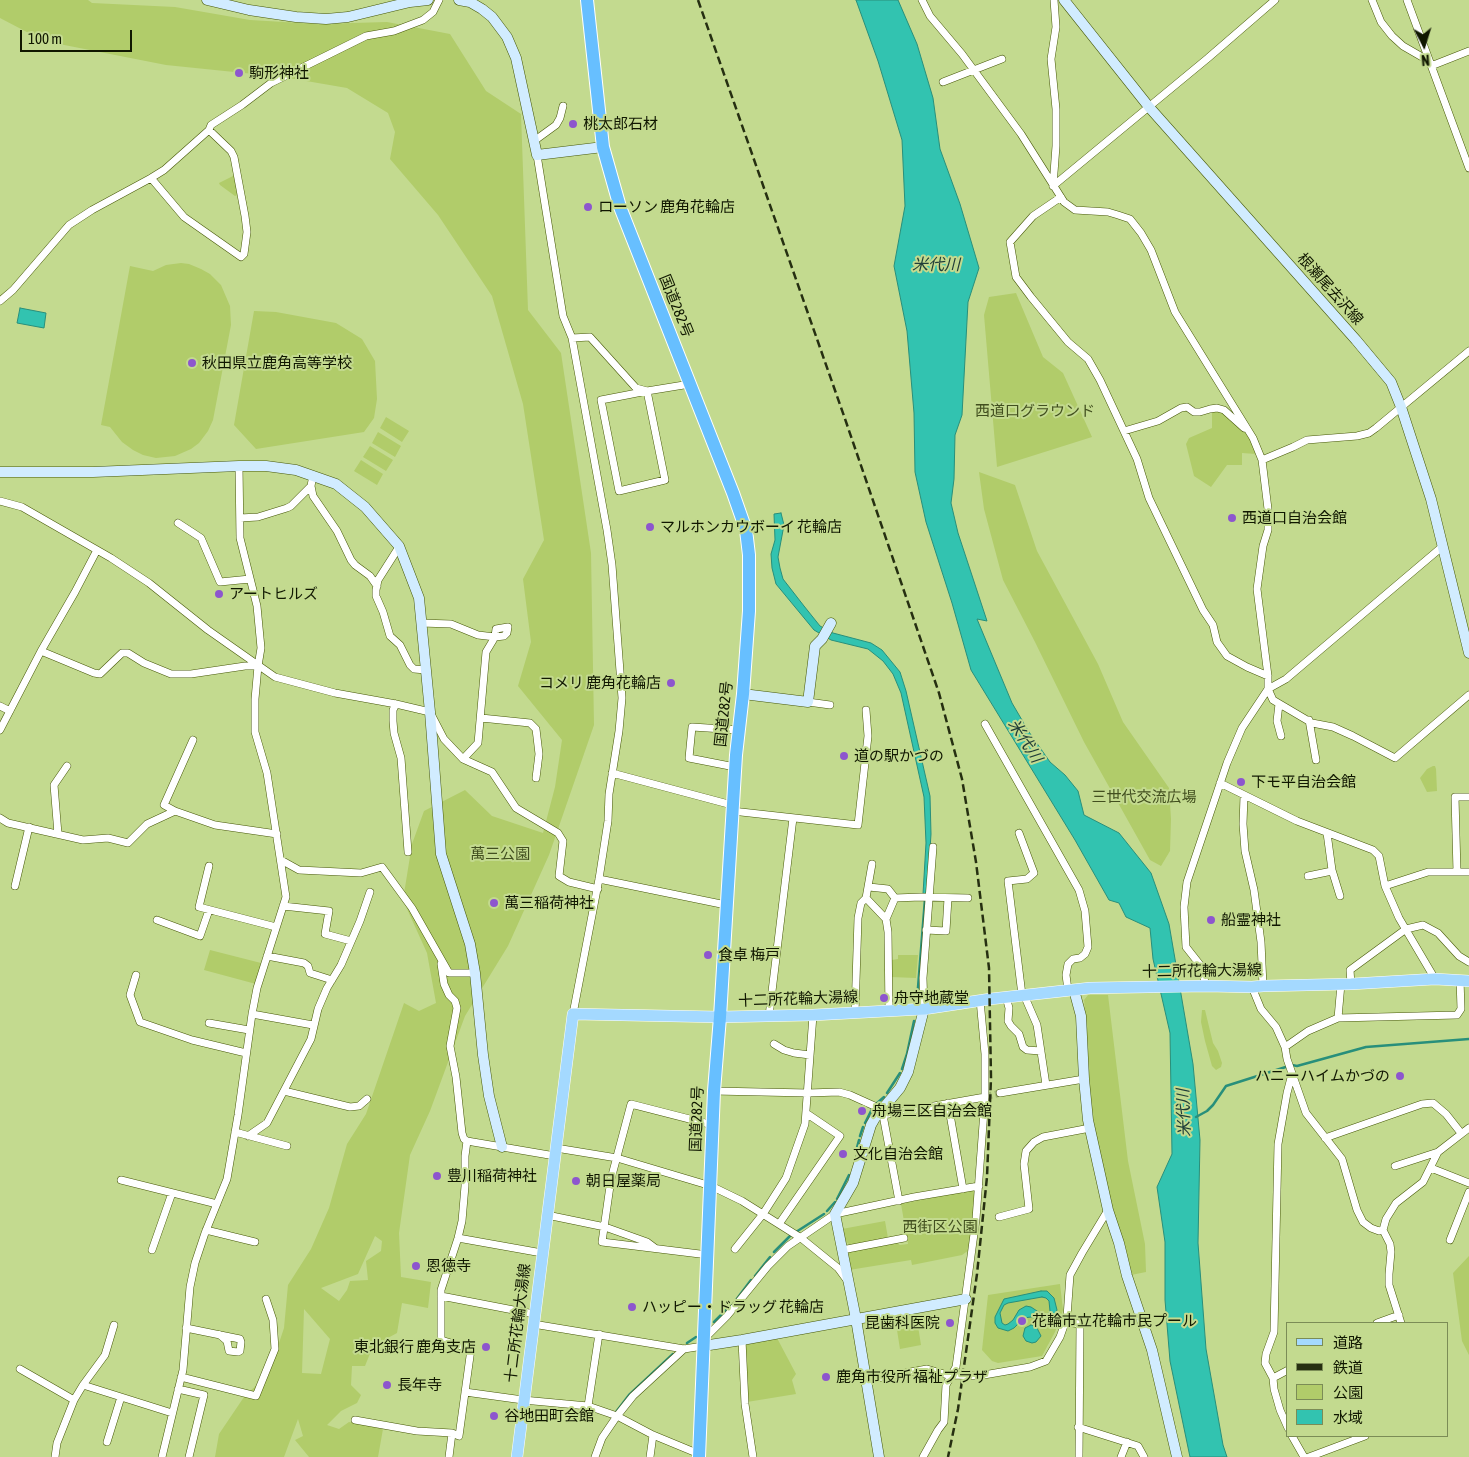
<!DOCTYPE html>
<meta charset="utf-8">
<style>
body{margin:0}
#map{position:relative;width:1469px;height:1457px;overflow:hidden;background:#c3da8f;font-family:"Asap Condensed","Noto Sans JP",sans-serif}
canvas{display:block}
.legend{position:absolute;left:1286px;top:1322px;width:162px;height:115px;box-sizing:border-box;background:#c3da8f;border:1px solid #7b8c56;margin:0;padding:6px 9px;list-style:none;font-size:15px;color:#101700}
.legend li{display:flex;align-items:center;gap:10px;height:25px}
.legend b{width:25px;border:1px solid #7b8c56}
.north{position:absolute;left:1399px;top:20px;width:50px;height:50px;-webkit-text-stroke:4px #c3da8f;paint-order:stroke;rotate:175deg;font-size:14px;font-weight:700;line-height:20px;text-align:center;color:#101700}
.north::after{content:'';display:block;margin:auto;width:18px;height:22px;background:#101700;clip-path:polygon(50% 0,100% 100%,50% 72%,0 100%)}
.scale{position:absolute;left:20px;top:30px;width:112px;height:22px;box-sizing:border-box;border:2px solid #101700;border-top:0;padding-left:6px;font-size:15px;line-height:18px;white-space:nowrap;color:#101700;-webkit-text-stroke:4px #c3da8f;paint-order:stroke}
</style>
<div id="map">
<canvas width="1469" height="1457"></canvas>
<ul class="legend">
<li><b style="height:6px;background:#a4d9ff"></b>道路</li>
<li><b style="height:6px;background:#262f11"></b>鉄道</li>
<li><b style="height:14px;background:#b1cc6a"></b>公園</li>
<li><b style="height:14px;background:#32c3b0"></b>水域</li>
</ul>
<div class="north">N</div>
<div class="scale">100 m</div>
</div>
<script>
const ctx = document.querySelector('canvas').getContext('2d');
ctx.lineJoin = 'round';
function paint(path, color) { ctx.fillStyle = color; ctx.fill(path, 'evenodd'); }
const poly = rows => new Path2D(rows.map(r => 'M' + r).join(''));
function stroke(path, color, width, dash) { ctx.strokeStyle = color; ctx.lineWidth = width; ctx.lineCap = dash ? 'butt' : 'round'; ctx.setLineDash(dash || []); ctx.stroke(path); }
function write(font, color, halo, rows, align = 'center') {
  ctx.font = font + ' "Asap Condensed","Noto Sans JP",sans-serif'; ctx.lineWidth = 4; ctx.setLineDash([]); ctx.textBaseline = 'middle'; ctx.strokeStyle = halo; ctx.fillStyle = color; for (const [text, x, y, turn = 0] of rows) {
    ctx.save(); ctx.translate(x, y); ctx.rotate((+turn || 0) * Math.PI / 180); ctx.textAlign = isNaN(turn) ? turn : align; if (halo) ctx.strokeText(text, 0, 0); ctx.fillText(text, 0, 0); ctx.restore();
  }
}
paint(poly([
 [0,0,88,0,92,3,175,7,250,20,318,24,387,22,450,34,486,91,521,114,528,310,561,353,591,553,594,725,549,855,508,946,465,1016,430,1111,410,1155,399,1233,401,1277,431,1282,428,1308,402,1303,397,1333,373,1346,365,1366,352,1366,351,1385,361,1395,357,1403,341,1411,327,1425,339,1429,349,1422,383,1429,378,1457,309,1457,295,1440,303,1436,298,1419,284,1457,215,1457,219,1434,244,1397,269,1373,284,1328,288,1285,311,1249,329,1208,347,1144,366,1114,404,1003,419,1011,436,1003,427,953,403,900,412,844,424,811,465,790,492,816,543,833,555,787,562,740,518,686,531,642,523,579,544,540,523,404,492,296,438,215,390,159,395,132,388,113,347,88,283,77,166,65,44,41,0,18],
 [375,1236,382,1241,381,1251,366,1261,368,1280,350,1281,347,1290,339,1301,321,1288,358,1274],
 [304,1309,330,1339,321,1374,302,1373],
 [235,175,238,195,235,196,220,185,219,183],
 [181,263,189,264,201,269,210,274,221,285,230,306,231,325,213,420,208,431,199,443,191,449,175,456,156,458,143,455,133,450,122,442,110,427,101,425,130,266,153,271,166,265],
 [1016,293,1043,357,1063,373,1092,437,997,467,984,315,989,297],
 [254,311,276,312,336,323,362,339,375,361,377,399,374,418,364,432,256,449,234,425],
 [1216,410,1227,413,1241,428,1251,439,1256,454,1242,453,1242,465,1227,465,1211,487,1194,476,1186,444,1189,438,1212,428,1212,411],
 [386,417,409,431,402,442,380,428],
 [378,432,401,446,395,457,372,443],
 [370,446,393,460,386,471,363,457],
 [361,460,383,474,377,485,354,471],
 [979,472,1015,485,1037,551,1098,664,1123,722,1169,788,1171,819,1170,851,1161,866,1150,860,1084,742,1035,642,1003,580,984,509],
 [1433,766,1435,766,1436,769,1437,791,1427,792,1420,778,1427,769],
 [210,950,261,963,256,984,204,970],
 [898,955,918,955,916,978,891,977,892,960,898,959],
 [1088,995,1108,995,1128,1161,1145,1244,1146,1272,1131,1275,1112,1205,1098,1145,1091,1105,1087,1061,1086,1019,1084,1000],
 [1202,1010,1205,1010,1213,1043,1218,1051,1222,1063,1221,1067,1216,1070,1212,1066,1205,1041,1201,1022],
 [976,1189,969,1250,962,1255,912,1265,911,1260,849,1270,846,1257,850,1252,897,1243,900,1245,908,1244,901,1204],
 [885,1221,888,1238,850,1245,845,1241,842,1229],
 [1469,1256,1469,1355,1462,1341,1453,1273],
 [1060,1284,1063,1310,1055,1332,1042,1356,998,1363,992,1361,982,1350,988,1295],
 [918,1326,921,1345,900,1349,897,1330],
 [777,1338,796,1374,792,1380,796,1394,747,1402,745,1344]
]), '#b1cc6a');
const water = poly([
 [856,0,898,0,917,44,933,98,940,149,960,204,979,268,968,302,962,415,955,435,954,479,951,503,958,533,987,621,977,619,1012,703,1029,732,1050,762,1065,775,1078,791,1084,815,1119,833,1151,873,1169,924,1193,1064,1200,1140,1198,1243,1206,1349,1223,1445,1227,1457,1190,1457,1170,1361,1165,1300,1165,1242,1157,1187,1172,1154,1170,1033,1153,959,1150,928,1126,917,1119,903,1109,900,1075,840,971,670,952,603,926,522,915,472,914,413,907,331,894,266,905,206,902,140,878,61,856,0],
 [20,308,46,313,44,328,17,323,20,308],
 [781,513,784,525,778,557,780,568,783,579,804,606,820,626,833,633,871,643,882,650,900,672,906,691,930,796,931,834,927,895,923,894,926,843,924,797,901,693,893,674,883,661,868,649,831,640,814,630,776,584,772,568,771,554,775,540,774,514,781,513],
 [1041,1291,1047,1291,1054,1298,1057,1310,1053,1318,1045,1322,1031,1317,1024,1318,1023,1321,1020,1322,1014,1328,1008,1331,998,1328,995,1323,995,1317,1004,1299,1041,1291],
 [1042,1297,1046,1298,1049,1301,1050,1311,1046,1316,1043,1315,1031,1307,1026,1306,1019,1310,1013,1320,1008,1324,1005,1325,1002,1323,1000,1313,1004,1305,1008,1303,1042,1297],
 [1031,1325,1036,1326,1041,1336,1036,1342,1032,1343,1026,1341,1023,1336,1025,1328,1031,1325]
]);
paint(water, '#32c3b0');
stroke(water, '#288f7b', 1);
stroke(poly([
 [917,1000,925,899],
 [902,1069,907,1054,914,1021],
 [887,1093,900,1073],
 [876,1104,884,1097],
 [1196,1117,1207,1111,1213,1105,1226,1086,1292,1065,1297,1066,1366,1047,1469,1039],
 [865,1123,872,1109],
 [860,1136,863,1127],
 [856,1151,859,1140],
 [837,1199,849,1175],
 [827,1211,835,1202],
 [796,1232,824,1214],
 [774,1252,790,1236],
 [755,1276,770,1257],
 [736,1300,751,1280],
 [714,1322,732,1304],
 [687,1343,696,1337],
 [616,1412,629,1395,673,1354]
]), '#288f7b', 2.5);
stroke(poly([
 [985,1097,1000,1093]
]), '#9fb372', 7, [7, 3.5]);
const street = poly([
 [922,0,930,16,962,54,1021,134,1064,202,1075,210,1108,212,1118,215,1130,219,1141,233,1151,250,1175,312,1253,438,1262,460,1268,509,1268,530,1263,546,1257,589,1268,676,1268,689,1273,700,1312,723,1333,727,1353,736,1395,758,1469,695],
 [1372,0,1381,22,1392,36,1403,46,1429,61],
 [1407,0,1469,168],
 [1431,66,1469,51],
 [943,82,1002,59],
 [534,141,556,125,560,118,563,106],
 [537,155,563,316,572,338,607,530,612,565,622,698,619,731,609,794,608,821,599,879,573,1014],
 [151,178,184,217,241,257,244,254,247,232,245,216,234,157,231,151,209,130],
 [1053,186,1208,58,1275,0],
 [1053,186,1056,146,1056,109,1051,59,1056,27,1054,0],
 [1061,197,1033,216,1010,242,1016,277,1031,297,1068,342,1088,359,1100,380,1137,459,1149,498,1203,610,1213,625,1217,642,1227,656,1247,667,1268,676],
 [0,301,13,290,69,225,92,210,151,178,164,170,209,130,211,125,242,105,271,83,366,36,394,31,423,20,433,12,439,0],
 [572,338,590,337,636,388,647,391,665,480,619,491,601,400,627,395,647,391,690,384],
 [1124,431,1158,421,1181,408,1187,407,1194,412,1200,412,1210,409,1217,408,1224,410,1244,428],
 [1262,460,1293,447,1307,440,1357,436,1369,433,1376,428,1469,351],
 [313,475,311,486,313,496,337,531,351,560,355,565,370,576,377,586],
 [0,501,22,507,111,558,149,583,208,630,275,677,335,693,396,704,430,712,444,739,463,759,492,772,516,808,558,833,563,841,559,876,569,882,598,889],
 [240,518,258,517,287,508,291,506,311,486],
 [178,523,201,538,220,582,250,579],
 [399,547,378,580,376,590,376,596,383,612,390,636,400,645,410,665,414,669,426,670],
 [421,623,451,624,478,635,495,637,504,636,507,633,508,627,496,629,495,637,486,652,478,743,463,759],
 [41,651,94,673,100,674,122,653,128,653,144,663,171,674,191,674,245,666,258,666],
 [808,702,830,705],
 [396,704,393,710,393,721,394,733,401,758,408,852],
 [1279,704,1277,721,1281,736],
 [0,706,10,711],
 [481,718,530,723,536,729,539,754,536,778],
 [1309,720,1316,760],
 [985,724,1079,890,1085,911,1088,947,1085,954,1080,958,1073,959,1068,964,1066,975,1068,990],
 [0,730,41,651,75,592,97,550],
 [735,767,689,758,692,727,739,730],
 [612,773,732,805],
 [1220,783,1297,821,1373,850,1379,856,1385,886,1399,918,1435,979],
 [1244,796,1243,824,1245,851,1254,890,1261,942,1263,986],
 [175,811,164,805,193,740],
 [732,811,858,825,868,736,866,710],
 [0,818,8,823,83,840,108,838,128,843,147,824,175,811,215,825,277,834],
 [1019,833,1034,873,1027,879,1008,881,1022,995],
 [1327,833,1332,870,1340,896],
 [58,834,54,785,67,766],
 [281,860,299,870,361,873,382,867,412,908,449,973,475,973],
 [209,866,199,907,276,927],
 [1457,872,1455,797,1469,797],
 [1308,876,1332,871],
 [599,879,726,905],
 [15,886,29,827],
 [1385,886,1428,872,1469,872],
 [869,887,888,889,895,898],
 [866,898,886,919,888,932,889,1012],
 [283,906,329,911,325,934,351,941],
 [886,919,895,898,921,897,968,898],
 [157,920,200,936,209,910],
 [926,930,946,931,948,898],
 [267,956,304,963,308,966,310,973,332,980],
 [441,964,444,984,449,995,455,1001,457,1008,450,1046,456,1077,462,1133,464,1139,467,1141],
 [136,975,130,995,140,1022,192,1040,246,1053],
 [1341,984,1338,1018,1457,1015,1461,1009,1460,979],
 [1351,984,1350,970,1406,929,1423,925,1438,933,1459,956,1469,962],
 [1206,986,1201,966,1186,947,1184,907,1187,882,1227,763,1242,728,1268,689,1286,679,1443,546],
 [1252,987,1261,1009,1276,1027,1285,1047,1287,1059,1306,1113,1342,1159,1357,1210,1363,1222,1371,1228,1379,1231,1383,1230],
 [1024,995,1037,1025,1046,1085],
 [1006,997,1009,1008,1008,1021,1011,1026,1019,1034,1023,1047,1027,1050,1041,1051],
 [924,1009,923,978,933,847],
 [855,1013,858,918,861,903,866,898,872,864],
 [252,1014,313,1025],
 [769,1016,793,818],
 [209,1023,249,1030],
 [774,1044,784,1050,794,1053,810,1055],
 [1285,1047,1308,1031,1338,1018],
 [284,1091,350,1107,359,1106,367,1099],
 [714,1091,808,1093,839,1092,850,1095,881,1109,883,1115,985,1097],
 [1000,1093,1084,1079],
 [948,1103,963,1189],
 [883,1115,899,1201],
 [235,1132,287,1146],
 [248,1136,267,1123,311,1039,318,1009,327,988,341,965,360,921,370,892],
 [1325,1138,1422,1104,1433,1103,1446,1114,1461,1133],
 [556,1148,617,1158,711,1186,742,1201,801,1238,838,1268,846,1279],
 [1395,1166,1438,1152],
 [1431,1168,1469,1183],
 [121,1180,217,1204],
 [547,1215,605,1227,647,1242,655,1248],
 [999,1217,1029,1209,1024,1164,1026,1151,1034,1142,1043,1137,1090,1128],
 [779,1224,840,1136,806,1113],
 [206,1230,255,1242],
 [458,1238,542,1253],
 [1450,1240,1469,1192],
 [735,1249,763,1214,786,1178,805,1124,813,1015],
 [152,1250,172,1193],
 [842,1250,904,1238],
 [708,1255,602,1242,611,1179,631,1104,713,1125],
 [441,1296,534,1314],
 [1065,1322,1080,1324,1079,1457],
 [1377,1323,1399,1315],
 [1401,1323,1389,1285,1389,1274,1391,1252,1390,1244,1383,1230,1386,1219,1396,1203,1423,1182,1438,1152,1469,1128],
 [533,1324,684,1349,703,1346],
 [186,1328,240,1339,241,1342,240,1351,238,1352,229,1351,227,1341,220,1335],
 [705,1338,727,1316,768,1266,788,1246,835,1214,914,1197,979,1186],
 [742,1340,745,1404,753,1457],
 [20,1369,74,1400],
 [952,1375,978,1376,1030,1367,1046,1361,1060,1337,1067,1317,1070,1275,1082,1253,1108,1210],
 [181,1377,256,1396,275,1349,273,1320,266,1299],
 [1273,1378,1288,1370],
 [866,1380,927,1369,951,1376],
 [83,1385,105,1355,114,1325],
 [178,1389,204,1395,189,1457],
 [465,1392,523,1400,588,1406,617,1416,653,1435,699,1454],
 [588,1406,599,1334],
 [355,1420,417,1431,452,1433],
 [1078,1427,1138,1446,1144,1457],
 [1288,1428,1280,1410,1274,1389,1273,1378,1265,1363,1266,1354,1274,1332,1278,1144,1287,1093,1292,1074],
 [1292,1436,1304,1457],
 [107,1442,121,1397],
 [55,1457,57,1443,74,1400,83,1385,172,1413],
 [162,1457,183,1370,190,1287,195,1263,205,1233,227,1179,238,1115,252,1014,257,988,286,897,267,773,255,732,255,699,258,666,261,648,257,606,240,538,239,466],
 [449,1457,452,1433,459,1436,471,1349,441,1340,441,1290,458,1238,462,1221,465,1186,465,1156,467,1141,555,1156],
 [595,1457,602,1438,617,1416,633,1396,684,1349],
 [650,1457,653,1435],
 [923,1457,938,1430,944,1422,946,1385,956,1367,976,1219,985,1097,985,1054,980,1000],
 [1121,1457,1127,1442],
 [1309,1457,1365,1436]
]);
const secondary = poly([
 [207,0,249,10,296,17,326,19,348,17,410,2,428,0],
 [459,0,470,2,482,9,492,17,507,37,516,58,537,155,603,147],
 [1064,0,1149,107,1356,340,1391,382,1401,407,1431,499,1469,653],
 [0,472,93,472,239,466,266,466,296,470,336,484,365,507,399,546,419,598,430,712,441,854,470,944,475,973,483,1055,489,1096,502,1147],
 [743,694,808,702,815,646,822,639,831,623],
 [1074,990,1081,1016,1084,1079,1088,1120,1108,1210,1119,1243,1127,1276,1152,1350,1177,1457],
 [703,1346,742,1340,966,1299],
 [879,1457,856,1319,835,1214,853,1183,871,1125,875,1118,900,1088,908,1072,924,1009]
]);
const primary = poly([
 [517,1457,573,1014,720,1017,813,1015,924,1009,990,999,1090,988,1206,986,1252,987,1263,986,1351,984,1435,979,1469,981]
]);
const highway = poly([
 [587,0,603,147,620,207,733,493,746,530,749,555,749,611,743,694,736,755,720,1017,714,1091,699,1457]
]);
stroke(street, '#475808', 8);
stroke(secondary, '#475808', 11);
stroke(primary, '#fff', 12);
stroke(highway, '#fff', 14);
stroke(street, '#fff', 7);
stroke(secondary, '#d1ecff', 10);
stroke(primary, '#a4d9ff', 11);
stroke(highway, '#67bfff', 12);
stroke(poly([
 [698,0,844,416,939,693,962,779,976,862,989,968,991,1078,987,1177,977,1274,958,1409,948,1457]
]), '#262f11', 2.5, [8, 4]);
for (const [x, y, r, color] of [
 [239,73,5,"#8d56ce"],
 [573,124,5,"#8d56ce"],
 [588,207,5,"#8d56ce"],
 [192,363,5,"#8d56ce"],
 [1232,518,5,"#8d56ce"],
 [650,527,5,"#8d56ce"],
 [219,594,5,"#8d56ce"],
 [671,683,5,"#8d56ce"],
 [844,756,5,"#8d56ce"],
 [1241,782,5,"#8d56ce"],
 [494,903,5,"#8d56ce"],
 [1211,920,5,"#8d56ce"],
 [708,955,5,"#8d56ce"],
 [884,998,5,"#8d56ce"],
 [1400,1076,5,"#8d56ce"],
 [862,1111,5,"#8d56ce"],
 [843,1154,5,"#8d56ce"],
 [437,1176,5,"#8d56ce"],
 [576,1181,5,"#8d56ce"],
 [416,1266,5,"#8d56ce"],
 [632,1307,5,"#8d56ce"],
 [1022,1321,5,"#8d56ce"],
 [950,1323,5,"#8d56ce"],
 [486,1347,5,"#8d56ce"],
 [826,1377,5,"#8d56ce"],
 [387,1385,5,"#8d56ce"],
 [494,1416,5,"#8d56ce"]
]) { const dot = new Path2D(); dot.arc(x, y, r, 0, 2 * Math.PI); ctx.fillStyle = color; ctx.fill(dot); stroke(dot, '#c3da8f', 2); }
write('15px', '#101700', '#c3da8f', [
 ["駒形神社",249,73],
 ["桃太郎石材",583,124],
 ["ローソン 鹿角花輪店",598,207],
 ["秋田県立鹿角高等学校",202,363],
 ["西道口自治会館",1242,518],
 ["マルホンカウボーイ 花輪店",660,527],
 ["アートヒルズ",229,594],
 ["コメリ 鹿角花輪店",661,683,"right"],
 ["道の駅かづの",854,756],
 ["下モ平自治会館",1251,782],
 ["萬三稲荷神社",504,903],
 ["船霊神社",1221,920],
 ["食卓 梅戸",718,955],
 ["舟守地蔵堂",894,998],
 ["ハニーハイムかづの",1390,1076,"right"],
 ["舟場三区自治会館",872,1111],
 ["文化自治会館",853,1154],
 ["豊川稲荷神社",447,1176],
 ["朝日屋薬局",586,1181],
 ["恩徳寺",426,1266],
 ["ハッピー・ドラッグ 花輪店",642,1307],
 ["花輪市立花輪市民プール",1032,1321],
 ["昆歯科医院",940,1323,"right"],
 ["東北銀行 鹿角支店",476,1347,"right"],
 ["鹿角市役所 福祉プラザ",836,1377],
 ["長年寺",397,1385],
 ["谷地田町会館",504,1416]
], 'left');
write('15px', '#101700', '#c3da8f', [
 ["根瀬尾去沢線",1330,289,48],
 ["国道282号",676,306,68],
 ["国道282号",724,714,-84],
 ["十二所花輪大湯線",1202,971,-1],
 ["十二所花輪大湯線",798,999,-2],
 ["国道282号",697,1119,-88],
 ["十二所花輪大湯線",518,1323,-83]
]);
write('15px', '#424f1f', '#c3da8f', [
 ["西道口グラウンド",1035,411],
 ["三世代交流広場",1144,797],
 ["萬三公園",500,854],
 ["西街区公園",940,1227]
]);
write('italic 16px', '#203d38', '#c3da8f', [
 ["米代川",936,265],
 ["米代川",1025,741,57],
 ["米代川",1184,1113,-92]
]);
</script>
